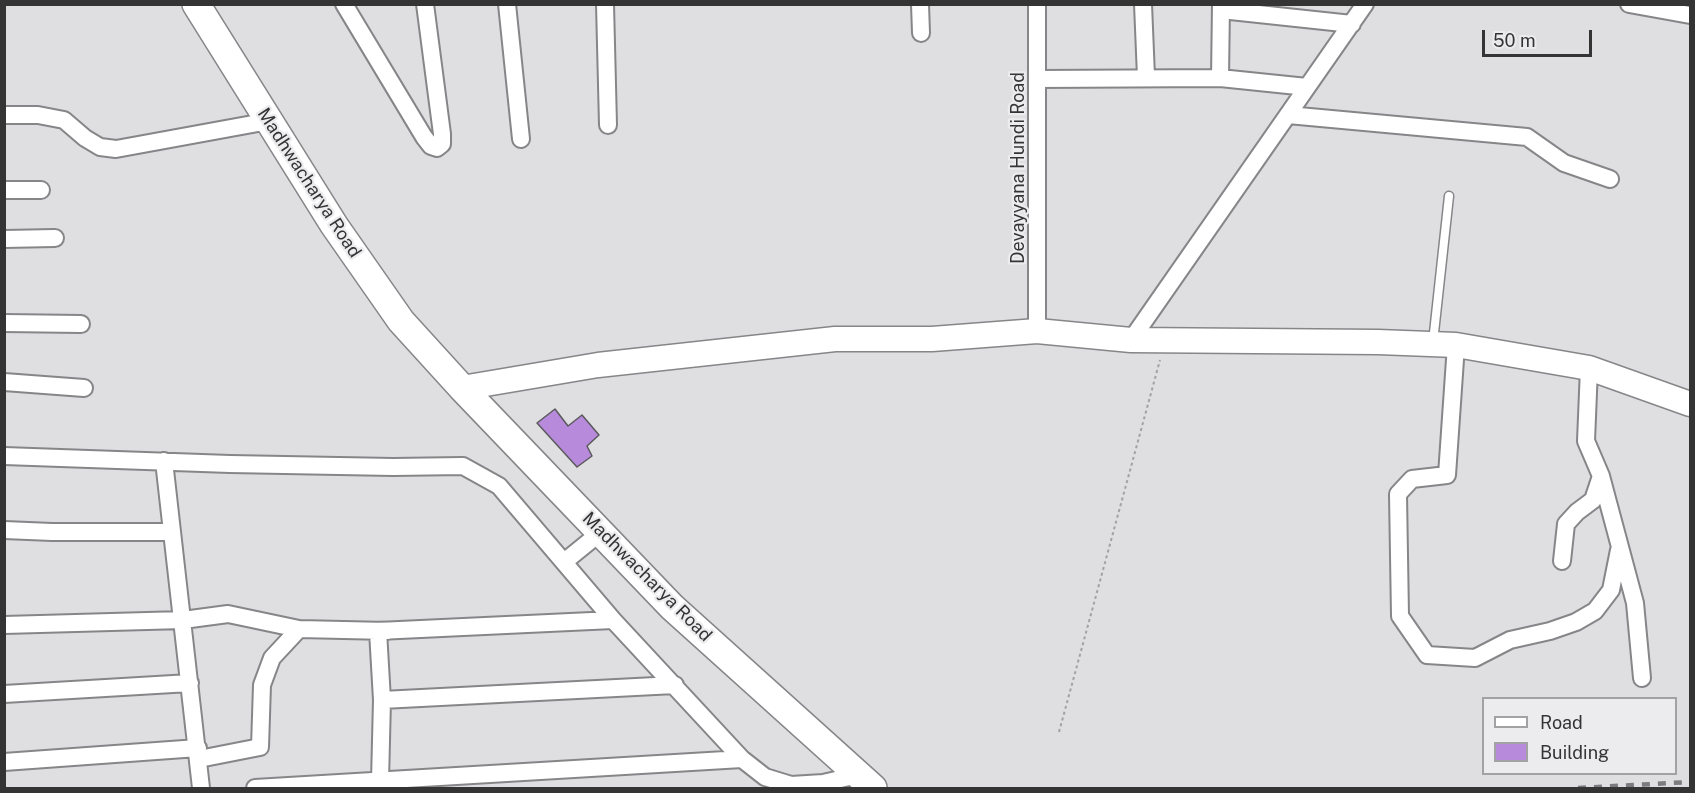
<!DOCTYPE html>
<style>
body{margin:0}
#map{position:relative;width:1695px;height:793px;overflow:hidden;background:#dfdfe2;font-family:"Public Sans",sans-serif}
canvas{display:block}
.frame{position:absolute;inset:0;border:6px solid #343435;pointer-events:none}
.legend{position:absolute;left:1482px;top:697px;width:195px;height:78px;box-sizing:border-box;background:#ececef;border:2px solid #a2a2a5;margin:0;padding:8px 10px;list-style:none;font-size:18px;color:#343435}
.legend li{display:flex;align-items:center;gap:12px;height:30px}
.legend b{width:30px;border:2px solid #a2a2a5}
.scale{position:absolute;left:1482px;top:30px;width:110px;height:27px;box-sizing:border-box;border:3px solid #343435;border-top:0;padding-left:8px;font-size:18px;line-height:21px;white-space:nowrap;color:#343435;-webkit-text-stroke:4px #ececef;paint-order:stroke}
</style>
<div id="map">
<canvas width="1695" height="793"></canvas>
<div class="frame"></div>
<ul class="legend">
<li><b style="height:8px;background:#fff"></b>Road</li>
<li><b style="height:16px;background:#b78adb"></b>Building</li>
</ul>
<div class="scale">50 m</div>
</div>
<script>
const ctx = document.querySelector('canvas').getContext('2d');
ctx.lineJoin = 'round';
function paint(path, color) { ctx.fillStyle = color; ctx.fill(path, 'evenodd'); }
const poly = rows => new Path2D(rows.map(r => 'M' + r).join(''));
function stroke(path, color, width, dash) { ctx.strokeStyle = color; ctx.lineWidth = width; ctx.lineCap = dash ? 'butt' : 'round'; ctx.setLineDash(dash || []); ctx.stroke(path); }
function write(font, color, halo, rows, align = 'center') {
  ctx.font = font + ' "Public Sans",sans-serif'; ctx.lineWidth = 4.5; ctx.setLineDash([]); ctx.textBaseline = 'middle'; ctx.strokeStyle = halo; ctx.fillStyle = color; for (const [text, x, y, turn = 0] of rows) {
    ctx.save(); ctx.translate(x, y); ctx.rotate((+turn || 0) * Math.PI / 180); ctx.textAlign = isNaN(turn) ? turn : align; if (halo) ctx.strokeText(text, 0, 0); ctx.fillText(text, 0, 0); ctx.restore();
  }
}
const building = poly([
 [555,409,568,426,582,415,599,435,587,446,592,456,577,467,537,423,555,409]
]);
paint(building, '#b78adb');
stroke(building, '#5a595c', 1.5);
const lane = poly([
 [1433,342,1449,196]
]);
const street = poly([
 [344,4,424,137,431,146,437,148,442,144,442,134,425,4],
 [507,4,521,139],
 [605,4,608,125],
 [920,4,921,33],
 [1037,4,1037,331],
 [1143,4,1146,77],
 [1629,4,1690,15],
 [1221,10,1352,24],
 [1220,78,1221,4],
 [1038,79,1220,78,1307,87],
 [4,115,38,115,64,120,85,138,100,147,116,149,269,121],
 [1288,115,1527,137,1564,163,1610,179],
 [4,190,41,190],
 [4,239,55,238],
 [4,323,81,324],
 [1131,340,1365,4],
 [1456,345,1447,475,1412,479,1398,494,1400,616,1427,655,1475,658,1510,640,1550,631,1576,622,1595,611,1611,590,1619,550],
 [1589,368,1586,441,1601,476,1635,603,1642,678],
 [4,382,84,388],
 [4,456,230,464,393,467,463,466,499,486,613,620,742,759,765,777,791,785,823,783,858,775],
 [164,461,201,788],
 [4,530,52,532,171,532],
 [1562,561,1566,524,1577,512,1593,500,1601,476],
 [564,562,601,532],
 [4,625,183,620,228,614,299,629,388,631],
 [4,694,190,683],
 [382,700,675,685],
 [199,759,260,747,262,685,272,658,299,629],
 [4,762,198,748],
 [380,781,382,700,378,631,613,620],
 [255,788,742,759]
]);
const secondary = poly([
 [462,388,598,365,835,339,932,339,1037,331,1131,340,1378,342,1456,345,1589,368,1690,404]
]);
const primary = poly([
 [196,4,334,225,401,321,462,388,672,607,873,788]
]);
stroke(lane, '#868689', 11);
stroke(street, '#868689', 20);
stroke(secondary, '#868689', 27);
stroke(primary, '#868689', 30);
stroke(poly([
 [1059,732,1160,360]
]), '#a2a2a4', 2, [3, 3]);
stroke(lane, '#fff', 8);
stroke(street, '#fff', 16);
stroke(secondary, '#fff', 24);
stroke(primary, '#fff', 27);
stroke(poly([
 [1578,788,1690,782]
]), '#7c7c7e', 4.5, [8, 8]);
write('18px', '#343435', '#ececef', [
 ["Devayyana Hundi Road",1018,168,-90],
 ["Madhwacharya Road",309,183,57],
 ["Madhwacharya Road",647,577,45]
]);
</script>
